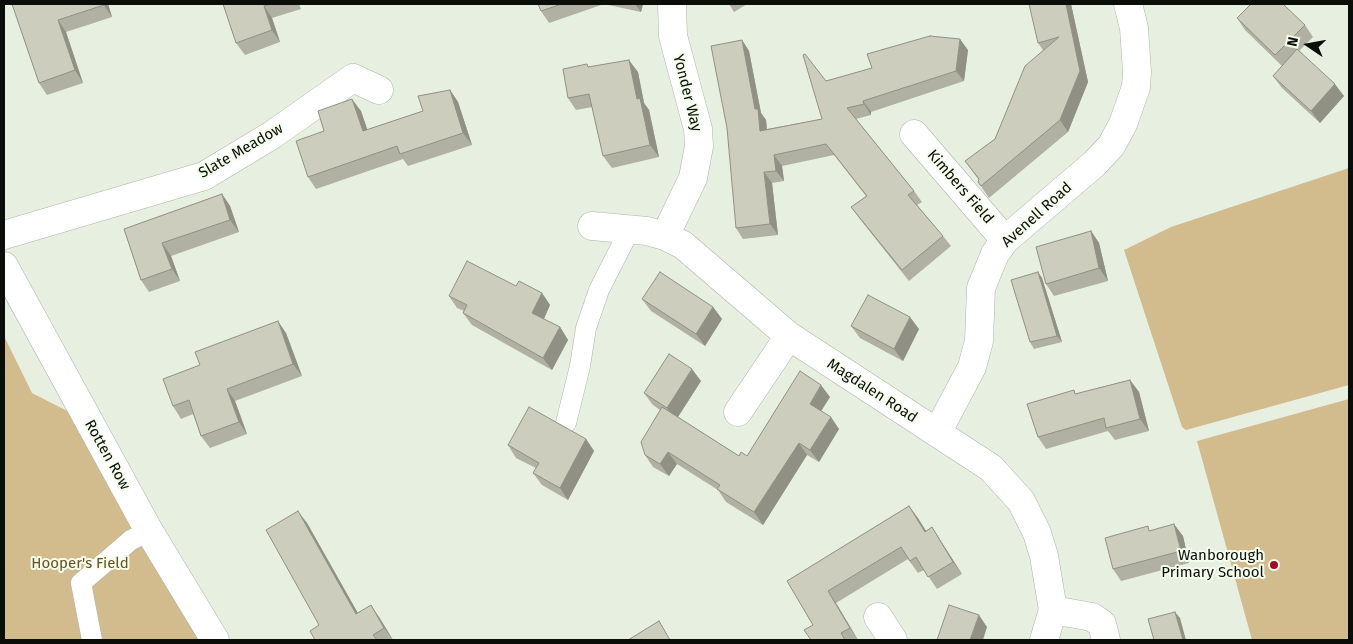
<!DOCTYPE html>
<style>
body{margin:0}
#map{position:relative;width:1353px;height:644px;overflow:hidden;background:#e7efe0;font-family:"Fira Sans",sans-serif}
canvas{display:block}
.frame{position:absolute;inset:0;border:5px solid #0a0d08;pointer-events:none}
.north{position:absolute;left:1283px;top:20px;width:50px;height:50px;-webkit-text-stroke:4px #f5fded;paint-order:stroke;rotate:282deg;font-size:14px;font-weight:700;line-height:20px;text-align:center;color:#0a0d08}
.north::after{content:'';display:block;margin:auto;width:18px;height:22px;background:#0a0d08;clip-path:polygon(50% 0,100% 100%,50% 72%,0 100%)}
</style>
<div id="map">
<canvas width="1353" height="644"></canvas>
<div class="frame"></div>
<div class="north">N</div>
</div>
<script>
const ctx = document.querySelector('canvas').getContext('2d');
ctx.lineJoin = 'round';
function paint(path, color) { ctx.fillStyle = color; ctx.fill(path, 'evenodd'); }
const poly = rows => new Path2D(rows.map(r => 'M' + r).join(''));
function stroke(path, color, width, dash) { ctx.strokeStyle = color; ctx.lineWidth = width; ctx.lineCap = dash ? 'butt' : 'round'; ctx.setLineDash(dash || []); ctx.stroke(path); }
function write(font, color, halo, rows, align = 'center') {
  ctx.font = font + ' "Fira Sans",sans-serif'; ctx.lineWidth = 4; ctx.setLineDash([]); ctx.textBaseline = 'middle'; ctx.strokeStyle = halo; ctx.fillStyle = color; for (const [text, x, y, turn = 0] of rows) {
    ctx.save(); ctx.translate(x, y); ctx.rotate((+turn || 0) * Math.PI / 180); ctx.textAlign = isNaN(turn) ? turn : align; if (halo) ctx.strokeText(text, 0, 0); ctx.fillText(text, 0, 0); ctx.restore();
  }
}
paint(poly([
 [1349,168,1349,385,1186,430,1182,427,1124,250,1171,227],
 [4,336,32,393,87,421,215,640,4,640],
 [1349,399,1349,640,1252,640,1197,441]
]), '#d2bc8e');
const service = poly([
 [566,423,580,366,586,328,599,290,630,229],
 [92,640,81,583,131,540,149,531]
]);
const minor = poly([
 [914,134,1005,240],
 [592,226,647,231,665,236,683,245,789,336,991,468,1021,501,1037,533,1044,556,1053,610,1044,640],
 [4,235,204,176,272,135,353,78,379,90],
 [665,236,693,178,699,146,698,129,673,36,672,4],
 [4,266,149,531,215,640],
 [738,412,789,336],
 [937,433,972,367,979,341,981,288,995,254,1005,240,1094,164,1111,146,1123,124,1136,87,1137,72,1134,28,1128,4],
 [1053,610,1092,617,1102,624,1106,640],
 [878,617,893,640]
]);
stroke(service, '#adb5a6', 21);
stroke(minor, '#adb5a6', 29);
stroke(service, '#fff', 20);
stroke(minor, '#fff', 28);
paint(poly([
 [13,4,108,4,112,17,66,32,83,83,47,95,39,83],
 [223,4,299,4,301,9,272,18,280,42,245,55,236,43],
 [538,4,643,4,641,12,604,4,549,23,541,11],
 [729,4,747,4,734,12],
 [1071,4,1088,82,1068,132,989,198,978,182,979,180,965,161,995,139,1043,50,1038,43],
 [1237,18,1305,25,1313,37,1299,51,1344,96,1320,123,1282,88,1273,76,1282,66,1245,30],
 [742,40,749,51,761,113,766,120,767,129,822,119,826,81,968,50,964,81,871,112,871,115,856,119,914,191,922,202,917,205,943,236,951,246,909,281,859,218,851,207,866,196,834,155,782,166,784,181,772,183,778,235,743,239,736,228],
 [589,67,638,72,644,103,649,110,659,157,612,168,603,156,592,107,576,110,568,98],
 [450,90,458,102,472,145,408,166,403,159,316,189,308,177,324,131,361,111,367,130,423,111],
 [222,194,230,206,239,232,171,256,180,281,149,292,141,280,124,229],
 [1091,231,1099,243,1108,281,1054,296,1046,284],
 [1038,272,1042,278,1062,342,1034,349,1030,342],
 [516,286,542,293,550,305,544,319,560,327,568,340,552,370,472,325,463,313,464,311,457,308,449,296],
 [642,299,713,307,722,319,705,346,651,311],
 [851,326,919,329,903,361,860,338],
 [286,333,302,376,235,401,247,434,210,448,201,436,193,414,181,419,173,406],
 [1130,380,1139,392,1149,431,1115,440,1108,431,1046,449,1038,437,1076,394],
 [701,381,678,417,739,456,747,456,830,397,821,411,839,429,819,462,807,455,763,525,726,502,718,490,677,464,669,476,653,467,645,455,660,410,653,405,644,393],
 [586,439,594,451,568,500,542,485,533,473,536,468,516,458,508,445],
 [909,506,926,531,932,527,962,574,937,589,924,570,918,573,908,559,836,603,858,640,811,640,813,625,787,581],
 [307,523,358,613,379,617,393,640,315,640,319,625],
 [1151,530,1183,536,1189,563,1121,581,1113,569]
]), '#b0b0a3');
paint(poly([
 [103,4,108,4,112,17],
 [635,4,643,4,641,12],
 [1066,4,1071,4,1088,82,1068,132,1060,120],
 [264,6,272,18,280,42,272,30],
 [58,20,66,32,83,83,75,70],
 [960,39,968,50,964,81,956,71],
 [742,40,749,51,761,113,766,120,768,142,760,131,755,109],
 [629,60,638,72,644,103,649,110,659,157,650,145,637,99],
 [1335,84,1344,96,1320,123,1311,111],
 [450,90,458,102,472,145,463,133],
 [352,99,361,111,372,143,363,131],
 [863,101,871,112,871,115,864,104],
 [774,155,782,166,784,181,776,171],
 [764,172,772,183,778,235,770,224],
 [222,194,230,206,239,232,230,220],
 [1091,231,1099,243,1108,281,1099,268],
 [162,243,171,256,180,281,172,269],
 [1038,272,1042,278,1062,342,1057,336],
 [542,293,550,305,541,325,532,313],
 [713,307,722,319,705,346,696,334],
 [910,317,919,329,903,361,894,349],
 [278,321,286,333,302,376,293,364],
 [560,327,568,340,552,370,543,358],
 [692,369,701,381,676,420,667,408],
 [1130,380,1139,392,1149,431,1140,419],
 [821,385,830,397,818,416,810,404],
 [227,389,235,401,247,434,239,422],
 [831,417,839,429,819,462,810,450],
 [586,439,594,451,568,500,560,488],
 [799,443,807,455,763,525,754,512],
 [668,452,677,464,669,476,660,464],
 [909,506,918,518,934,544,925,532],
 [298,511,307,523,365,626,356,614],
 [1174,524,1183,536,1189,563,1181,551],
 [932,527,940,540,962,574,953,562],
 [828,591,836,603,858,640,850,628],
 [371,605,379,617,393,640,384,628],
 [1175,612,1180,618,1186,640,1183,640],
 [979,615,987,627,983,640,970,640]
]), '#909084');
const building = poly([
 [12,4,103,4,104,5,58,20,75,70,39,83,12,4],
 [223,4,271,4,264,6,272,30,236,43,223,4],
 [538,4,562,4,541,11,538,4],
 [1029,4,1066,4,1080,71,1060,120,981,186,978,182,979,179,965,161,995,139,1025,66,1059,37,1038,43,1029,4],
 [1251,4,1283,4,1305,25,1275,55,1237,18,1251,4],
 [930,36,960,39,956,71,863,101,864,104,847,108,914,191,908,195,943,236,902,270,851,207,867,196,826,144,774,155,776,171,764,172,770,224,736,228,727,128,711,46,742,40,755,109,758,109,760,131,822,119,803,55,805,54,826,81,872,68,867,54,930,36],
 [1297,49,1335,84,1311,111,1273,76,1297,49],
 [629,60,637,99,640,98,650,145,603,156,589,94,568,98,563,69,587,64,588,67,629,60],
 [450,90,463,133,400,154,397,146,308,177,296,141,324,131,318,111,352,99,363,131,423,111,418,96,450,90],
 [222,194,230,220,162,243,172,269,141,280,124,229,222,194],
 [1091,231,1099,268,1046,284,1036,247,1091,231],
 [467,261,516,286,519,281,542,293,532,313,560,327,543,358,463,313,467,305,449,296,467,261],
 [660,272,713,307,696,334,642,299,660,272],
 [1038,272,1057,336,1030,342,1011,280,1038,272],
 [868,295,910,317,894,349,851,326,868,295],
 [278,321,293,364,227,389,239,422,201,436,189,400,173,406,163,379,200,365,195,352,278,321],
 [669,354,692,369,667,408,644,393,669,354],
 [800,371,821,385,810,404,831,417,810,450,799,443,754,512,717,489,720,485,668,452,660,464,645,455,641,442,662,407,739,456,741,452,747,456,800,371],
 [1130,380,1140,419,1106,428,1104,418,1038,437,1027,404,1074,390,1075,394,1130,380],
 [529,407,586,439,560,488,533,473,539,463,508,445,529,407],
 [909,506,925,532,932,527,953,562,928,577,916,557,910,561,901,547,828,591,850,628,841,633,845,640,811,640,804,630,813,625,787,581,909,506],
 [298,511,356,614,371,605,384,628,373,635,377,640,315,640,310,631,319,625,266,530,298,511],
 [1174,524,1181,551,1113,569,1105,538,1148,526,1149,531,1174,524],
 [949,605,979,615,970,640,937,640,949,605],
 [1175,612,1183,640,1154,640,1148,619,1175,612],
 [659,621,670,640,628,640,659,621]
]);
paint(building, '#cdcdbd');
stroke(building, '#909084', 1);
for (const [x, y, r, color] of [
 [1274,565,5,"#a4072d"]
]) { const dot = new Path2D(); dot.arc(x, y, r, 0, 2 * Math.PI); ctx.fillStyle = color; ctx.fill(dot); stroke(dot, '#f5fded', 2); }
write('15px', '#0a0d08', '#f5fded', [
 ["Yonder Way",687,93,76],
 ["Slate Meadow",241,151,-30],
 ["Kimbers Field",960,187,49],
 ["Avenell Road",1037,215,-42],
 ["Magdalen Road",872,391,33],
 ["Rotten Row",107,455,61]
]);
write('15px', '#0a0d08', '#f5fded', [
 ["Wanborough",1264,556],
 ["Primary School",1264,573]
], 'right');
write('15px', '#68511c', '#f5fded', [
 ["Hooper's Field",80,564]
]);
</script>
